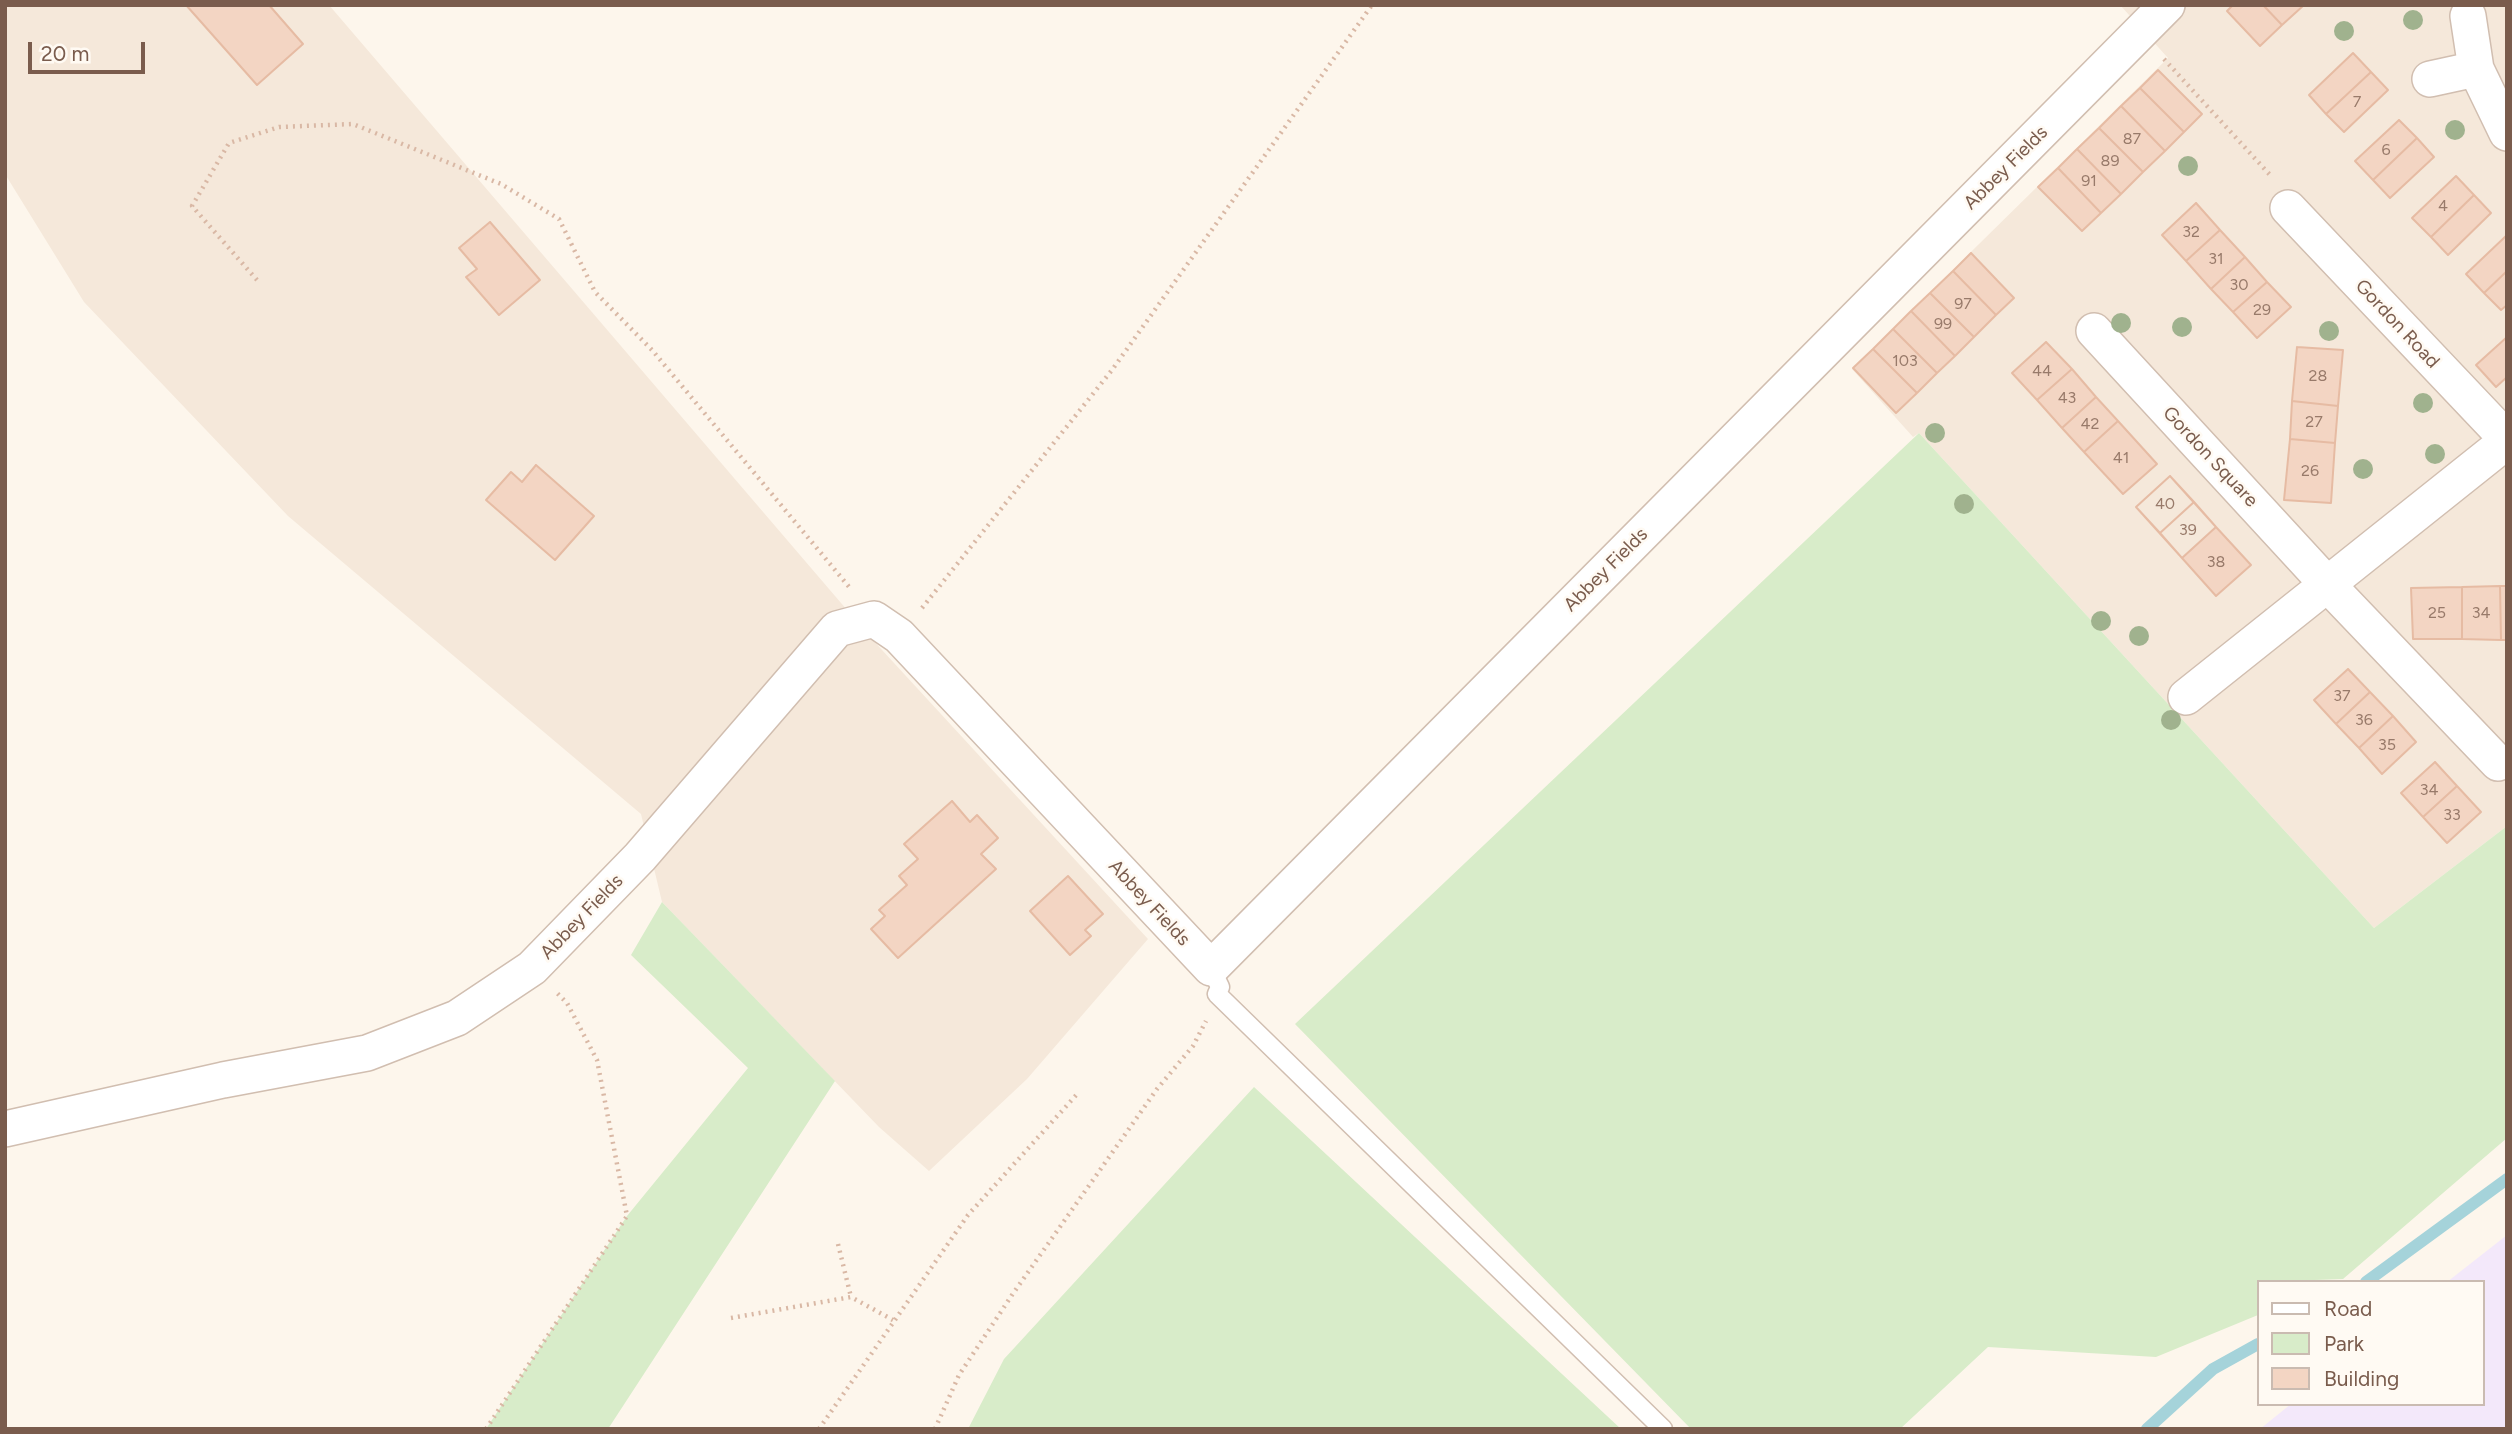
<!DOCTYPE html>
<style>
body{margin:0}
#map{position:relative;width:2512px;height:1434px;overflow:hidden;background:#fdf6ec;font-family:Figtree,sans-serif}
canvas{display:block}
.frame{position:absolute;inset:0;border:7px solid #7a5c4d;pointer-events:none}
.legend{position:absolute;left:2257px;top:1280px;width:228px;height:126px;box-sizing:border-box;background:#fffaf3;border:2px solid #cabbb1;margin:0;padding:9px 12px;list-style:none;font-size:21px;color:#7a5c4d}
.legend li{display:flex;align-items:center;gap:14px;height:35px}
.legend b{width:35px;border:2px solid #cabbb1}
.scale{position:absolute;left:28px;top:42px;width:117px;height:32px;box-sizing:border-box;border:4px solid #7a5c4d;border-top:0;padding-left:9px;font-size:21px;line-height:24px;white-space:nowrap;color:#7a5c4d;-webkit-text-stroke:5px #fffaf3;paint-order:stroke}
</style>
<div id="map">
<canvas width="2512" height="1434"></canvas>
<div class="frame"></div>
<ul class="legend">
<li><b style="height:9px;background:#fff"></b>Road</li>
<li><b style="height:19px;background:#d8ecc9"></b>Park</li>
<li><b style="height:19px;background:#f3d5c3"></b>Building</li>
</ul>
<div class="scale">20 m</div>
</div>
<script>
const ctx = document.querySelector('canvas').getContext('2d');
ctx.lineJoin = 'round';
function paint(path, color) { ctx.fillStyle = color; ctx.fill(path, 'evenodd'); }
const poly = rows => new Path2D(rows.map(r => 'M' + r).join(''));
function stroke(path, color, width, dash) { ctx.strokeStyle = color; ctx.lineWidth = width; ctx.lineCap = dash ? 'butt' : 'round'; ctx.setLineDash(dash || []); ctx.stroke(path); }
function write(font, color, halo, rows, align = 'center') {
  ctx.font = font + ' Figtree,sans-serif'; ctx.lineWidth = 5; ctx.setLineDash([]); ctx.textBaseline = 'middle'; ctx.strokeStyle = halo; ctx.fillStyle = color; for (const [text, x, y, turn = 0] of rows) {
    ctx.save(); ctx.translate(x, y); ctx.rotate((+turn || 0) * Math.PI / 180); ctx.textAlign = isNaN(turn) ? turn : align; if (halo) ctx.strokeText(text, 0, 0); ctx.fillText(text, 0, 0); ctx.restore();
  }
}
paint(poly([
 [8,5,329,5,871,638,1148,939,1027,1079,929,1171,879,1127,662,902,641,814,288,516,84,302,5,174,5,8],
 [2120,5,2507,5,2507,826,2374,928,1919,433,1913,437,1852,369,2168,58]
]), '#f5e8da');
paint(poly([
 [2507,1235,2507,1429,2260,1429,2291,1404,2482,1404,2482,1282,2447,1282]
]), '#f3e8fa');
paint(poly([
 [1919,433,2374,928,2507,826,2507,1138,2343,1279,2258,1282,2258,1315,2156,1357,1988,1347,1900,1429,1691,1429,1295,1024],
 [662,902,835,1081,608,1429,486,1429,627,1216,748,1068,631,955],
 [1254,1087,1621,1429,968,1429,1004,1359]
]), '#d8ecc9');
stroke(poly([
 [2366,1282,2507,1179],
 [2147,1429,2213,1369,2258,1344]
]), '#a5d3da', 12);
const building = poly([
 [186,5,269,5,303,44,257,85,186,5],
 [2233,5,2263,5,2282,25,2260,46,2227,11,2233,5],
 [2263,5,2304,5,2282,25,2263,5],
 [2353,53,2371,72,2326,114,2309,95,2353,53],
 [2158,70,2202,114,2184,132,2140,88,2158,70],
 [2371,72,2388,90,2344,132,2326,114,2371,72],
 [2140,88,2184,132,2165,151,2121,106,2140,88],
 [2121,106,2165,151,2143,172,2099,128,2121,106],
 [2399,120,2417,138,2373,180,2355,161,2399,120],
 [2099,128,2143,172,2121,194,2077,149,2099,128],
 [2417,138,2434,157,2390,198,2373,180,2417,138],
 [2077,149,2121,194,2101,213,2058,168,2077,149],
 [2058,168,2101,213,2082,231,2038,187,2058,168],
 [2456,176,2474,195,2431,237,2412,218,2456,176],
 [2474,195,2491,213,2448,255,2431,237,2474,195],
 [2196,203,2220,230,2186,261,2162,235,2196,203],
 [490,222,540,280,499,315,466,277,477,269,459,248,490,222],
 [2220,230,2245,257,2211,289,2186,261,2220,230],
 [2507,235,2507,271,2484,293,2466,274,2507,235],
 [1971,253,2014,298,1996,315,1953,271,1971,253],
 [2245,257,2267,282,2233,312,2211,289,2245,257],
 [1953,271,1996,315,1974,337,1930,293,1953,271],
 [2507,271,2507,305,2501,310,2484,293,2507,271],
 [2267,282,2291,307,2257,338,2233,312,2267,282],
 [1930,293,1974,337,1955,356,1911,311,1930,293],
 [1911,311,1955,356,1937,373,1893,329,1911,311],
 [1893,329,1937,373,1917,393,1873,349,1893,329],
 [2507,337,2507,377,2496,387,2476,365,2507,337],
 [2046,342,2072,369,2037,400,2012,373,2046,342],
 [2297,347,2343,350,2338,406,2292,401,2297,347],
 [1873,349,1917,393,1896,413,1853,368,1873,349],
 [2072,369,2096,397,2062,428,2037,400,2072,369],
 [2096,397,2118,421,2084,452,2062,428,2096,397],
 [2292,401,2338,406,2335,443,2290,439,2292,401],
 [2118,421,2157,464,2123,494,2084,452,2118,421],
 [2290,439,2335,443,2331,503,2284,500,2290,439],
 [536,465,594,516,555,560,486,500,511,472,522,482,536,465],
 [2170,476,2216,527,2182,558,2136,507,2170,476],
 [2170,476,2194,502,2160,533,2136,507,2170,476],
 [2194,502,2216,527,2182,558,2160,533,2194,502],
 [2216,527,2251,565,2216,596,2182,558,2216,527],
 [2500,586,2501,640,2462,639,2462,587,2500,586],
 [2500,586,2507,586,2507,640,2501,640,2500,586],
 [2462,587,2462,639,2413,639,2411,588,2462,587],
 [2348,669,2370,692,2336,724,2314,700,2348,669],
 [2370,692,2393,716,2359,748,2336,724,2370,692],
 [2393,716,2416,742,2382,774,2359,748,2393,716],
 [2435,762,2457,786,2423,817,2401,793,2435,762],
 [2457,786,2481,812,2447,843,2423,817,2457,786],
 [952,801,970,822,977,815,998,838,981,854,996,869,898,958,871,929,885,916,879,910,907,885,899,876,918,859,904,844,952,801],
 [1068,876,1103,914,1085,930,1091,936,1070,955,1030,911,1068,876]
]);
paint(building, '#f3d5c3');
stroke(building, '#e6bba3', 2);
const lane = poly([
 [1211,968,1220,987,1217,994,1663,1429]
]);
const street = poly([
 [2468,16,2476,69,2507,133],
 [2430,79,2476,69],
 [2288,208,2507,439],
 [2094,331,2327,584,2498,763],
 [2186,697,2507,441],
 [5,1129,223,1080,367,1053,457,1018,532,968,640,857,837,629,874,619,899,636,1211,968,2167,5]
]);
stroke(lane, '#d1beb0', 21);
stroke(street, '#d1beb0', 38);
stroke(poly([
 [2164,59,2271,176],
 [257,280,192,206,229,143,279,127,353,124,501,184,559,219,595,292,652,350,850,588],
 [922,608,1112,370,1372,5],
 [838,1244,851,1297],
 [731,1318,851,1297,893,1320],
 [486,1429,627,1216,597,1060,567,1003,557,993],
 [819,1429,968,1215,1079,1092],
 [935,1429,959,1375,1012,1295,1157,1089,1193,1046,1206,1021]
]), '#d9b8a5', 4.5, [2, 5]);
stroke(lane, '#fff', 18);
stroke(street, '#fff', 35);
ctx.fillStyle = '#a0b28e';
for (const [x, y] of [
 [2413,20],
 [2344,31],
 [2455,130],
 [2188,166],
 [2121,323],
 [2182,327],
 [2329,331],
 [2423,403],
 [1935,433],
 [2435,454],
 [2363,469],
 [1964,504],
 [2101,621],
 [2139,636],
 [2171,720]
]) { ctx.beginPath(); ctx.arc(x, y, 10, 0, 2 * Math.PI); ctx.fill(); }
write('16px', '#987a6a', null, [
 ["7",2357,102],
 ["87",2132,139],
 ["6",2386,150],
 ["89",2110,161],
 ["91",2089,181],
 ["4",2443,206],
 ["32",2191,232],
 ["31",2216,259],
 ["30",2239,285],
 ["97",1963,304],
 ["29",2262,310],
 ["99",1943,324],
 ["103",1905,361],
 ["44",2042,371],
 ["28",2318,376],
 ["43",2067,398],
 ["27",2314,422],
 ["42",2090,424],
 ["41",2121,458],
 ["26",2310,471],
 ["40",2165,504],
 ["39",2188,530],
 ["38",2216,562],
 ["25",2437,613],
 ["34",2481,613],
 ["37",2342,696],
 ["36",2364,720],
 ["35",2387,745],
 ["34",2429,790],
 ["33",2452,815]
]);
write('19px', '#7a5c4d', '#fffaf3', [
 ["Abbey Fields",2006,168,-45],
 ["Gordon Road",2397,324,47],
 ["Gordon Square",2210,457,47],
 ["Abbey Fields",1606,570,-45],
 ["Abbey Fields",1149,903,47],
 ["Abbey Fields",582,917,-46]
]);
</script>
